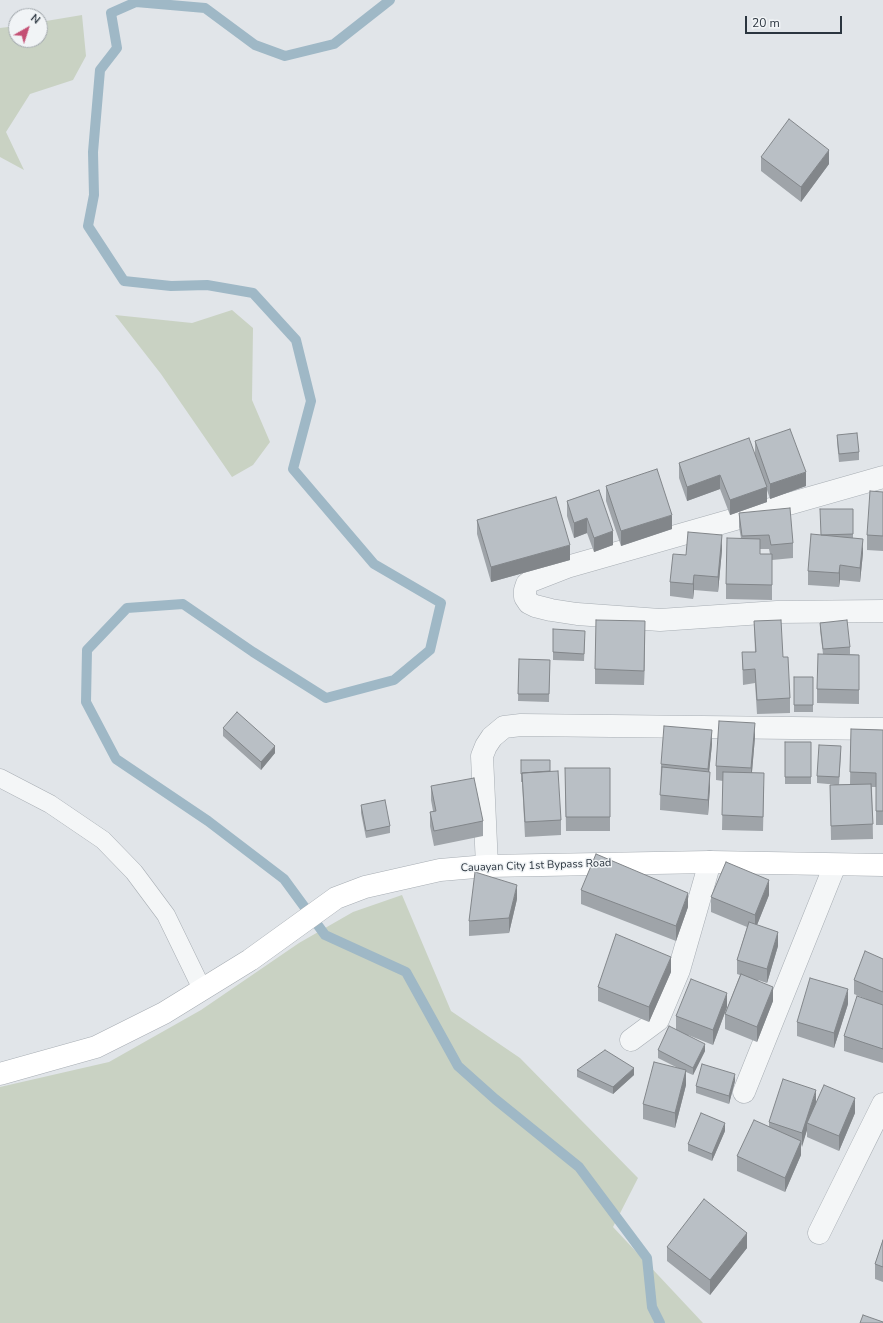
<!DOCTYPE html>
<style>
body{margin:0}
#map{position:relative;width:883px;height:1323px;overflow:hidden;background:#e1e5e9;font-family:"Nunito Sans",sans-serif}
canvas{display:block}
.north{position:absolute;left:8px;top:8px;width:40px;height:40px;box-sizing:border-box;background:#f1f4f6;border:1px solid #a2a8ad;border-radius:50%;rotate:39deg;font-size:11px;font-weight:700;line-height:16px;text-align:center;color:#2b353f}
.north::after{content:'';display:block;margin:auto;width:14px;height:18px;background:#c45074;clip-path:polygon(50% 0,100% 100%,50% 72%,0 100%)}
.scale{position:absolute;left:745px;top:16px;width:97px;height:18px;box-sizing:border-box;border:2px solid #2b353f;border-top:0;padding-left:5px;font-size:12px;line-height:14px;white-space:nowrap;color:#2b353f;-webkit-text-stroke:3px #f1f4f6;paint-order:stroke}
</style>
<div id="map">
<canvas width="883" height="1323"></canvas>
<div class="north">N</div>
<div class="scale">20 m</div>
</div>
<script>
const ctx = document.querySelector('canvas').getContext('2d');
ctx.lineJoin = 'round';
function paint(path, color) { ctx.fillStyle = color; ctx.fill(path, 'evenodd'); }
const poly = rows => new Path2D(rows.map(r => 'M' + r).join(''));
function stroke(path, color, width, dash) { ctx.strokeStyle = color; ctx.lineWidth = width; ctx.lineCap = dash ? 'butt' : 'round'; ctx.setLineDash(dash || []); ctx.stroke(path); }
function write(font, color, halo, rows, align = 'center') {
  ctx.font = font + ' "Nunito Sans",sans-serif'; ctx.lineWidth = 3; ctx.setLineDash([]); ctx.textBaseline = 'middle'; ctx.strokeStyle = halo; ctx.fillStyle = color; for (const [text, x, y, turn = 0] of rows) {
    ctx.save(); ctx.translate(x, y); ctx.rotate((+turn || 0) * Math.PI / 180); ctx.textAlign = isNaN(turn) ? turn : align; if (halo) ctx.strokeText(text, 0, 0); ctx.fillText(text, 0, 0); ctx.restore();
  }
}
paint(poly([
 [82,15,86,56,73,80,30,94,6,132,24,170,0,157,0,28,16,26,16,40,40,40,40,22],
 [232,310,253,328,252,400,270,442,253,465,232,477,161,374,115,315,192,323],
 [402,895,451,1011,520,1058,638,1178,613,1227,703,1323,0,1323,0,1087,109,1062,201,1010,299,943,353,912]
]), '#c9d2c3');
stroke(poly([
 [390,0,334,44,285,56,255,45,205,8,136,2,111,13,117,48,100,70,93,152,94,195,88,226,124,281,171,286,207,285,253,293,296,340,311,401,293,469,374,564,441,603,430,650,394,680,326,698,253,652,183,604,127,608,87,650,86,702,116,759,208,821,284,879,325,935,406,972,458,1066,495,1099,579,1167,647,1258,652,1307,660,1323]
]), '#9fb8c6', 10);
const lane = poly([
 [0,778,50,804,103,840,134,872,166,915,202,989]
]);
const street = poly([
 [883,477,567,567,531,581,527,584,525,590,525,597,529,603,535,606,551,610,577,614,660,620,777,612,883,611],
 [487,866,482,756,486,746,492,737,504,727,521,725,883,729],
 [631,1040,658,1020,679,970,710,862],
 [744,1092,835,865],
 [819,1233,883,1104]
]);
const secondary = poly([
 [0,1074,96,1047,164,1013,250,960,336,898,365,887,440,870,487,866,710,862,883,865]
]);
stroke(lane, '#a7adb3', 19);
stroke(street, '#a7adb3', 23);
stroke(secondary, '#a7adb3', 23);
stroke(lane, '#f4f6f7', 18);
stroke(street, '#f4f6f7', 22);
stroke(secondary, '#fff', 22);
paint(poly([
 [761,157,829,164,801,202,761,171],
 [837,435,859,452,859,460,839,462,837,442],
 [755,441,806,486,770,499,767,490,767,502,730,515,720,489,687,501,679,478,679,463,755,456],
 [606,486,672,529,621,546,606,501],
 [599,490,613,545,594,552,587,533,574,538,567,516,567,501],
 [883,492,883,551,867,550,867,535],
 [853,509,853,538,863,553,860,582,840,580,839,587,808,585,808,571,821,535],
 [739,513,793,543,793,558,772,560,772,600,726,599,726,584,741,538,739,527],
 [760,549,769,549,770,554,760,554],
 [477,520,570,560,491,582,477,534],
 [722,550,718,592,694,590,693,599,670,596,670,582,686,555],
 [754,621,783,657,790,698,790,713,757,714,755,683,743,685,742,652,755,652],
 [820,623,850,647,850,654,847,654,859,655,859,704,817,703,817,689,823,654,820,630],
 [553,629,585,639,584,661,553,660],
 [645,636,644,685,595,684,595,669],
 [519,659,550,660,549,702,518,701],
 [794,677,813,677,813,712,794,712],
 [223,728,275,753,261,770,223,736],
 [851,729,883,730,883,825,876,825,876,787,872,787,873,839,831,840,830,785,850,784],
 [755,737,752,772,764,787,763,831,722,830,723,781,716,780,716,766],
 [785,742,811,742,811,784,785,784],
 [712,744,709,772,710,787,708,815,660,810,661,764],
 [841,753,839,785,817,783,817,776],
 [521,760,550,771,561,820,561,835,525,837,522,782,521,782],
 [565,768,610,768,610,831,566,831],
 [431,786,483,821,483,836,434,846,430,826,430,812,433,811,431,800],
 [361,805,390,826,390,833,366,838,361,813],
 [581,890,688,907,676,941,581,904],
 [769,895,757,925,778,946,767,983,758,980,773,1001,757,1042,725,1029,725,1014,740,975,737,974,737,960,747,927,711,912,711,897],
 [517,899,509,933,469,936,469,921],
 [883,959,883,1063,844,1051,844,1036,866,999,854,994,854,980],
 [671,972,649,1022,598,1001,598,987],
 [848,1004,834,1048,797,1036,797,1022],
 [727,1007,713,1045,688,1035,705,1051,693,1075,686,1072,686,1085,675,1128,643,1119,643,1104,680,1069,658,1058,658,1050,676,1030,676,1016],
 [577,1070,634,1075,613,1094,577,1077],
 [735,1081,729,1104,696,1093,696,1086],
 [816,1103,855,1113,839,1151,807,1137,807,1130,801,1147,801,1155,785,1192,737,1171,737,1156,769,1126,769,1122],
 [725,1131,712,1161,688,1151,688,1144],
 [883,1240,883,1282,875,1279,875,1264],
 [667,1247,747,1248,710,1295,667,1261]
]), '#9fa4a9');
paint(poly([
 [829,150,829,164,801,202,801,187],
 [806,472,806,486,770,499,770,484],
 [720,475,720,489,687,501,687,487],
 [767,487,767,502,730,515,730,500],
 [672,515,672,529,621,546,621,531],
 [587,518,587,533,574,538,574,523],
 [613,531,613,545,594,552,594,538],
 [722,535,722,550,718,592,718,577],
 [863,539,863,553,860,582,860,568],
 [570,545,570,560,491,582,491,567],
 [840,565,840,580,839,587,839,573],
 [694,575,694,590,693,599,693,584],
 [645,621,645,636,644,685,644,671],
 [755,723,755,737,751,783,751,768],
 [712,730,712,744,708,783,708,769],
 [275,746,275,753,261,770,261,762],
 [710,772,710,787,708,815,708,800],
 [769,880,769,895,755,930,755,915],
 [517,885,517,899,509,933,509,918],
 [688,893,688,907,676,941,676,926],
 [778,932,778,946,767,983,767,969],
 [671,957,671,972,649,1022,649,1007],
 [773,987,773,1001,757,1042,757,1027],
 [848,989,848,1004,834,1048,834,1033],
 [727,993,727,1007,713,1045,713,1030],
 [705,1044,705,1051,693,1075,693,1068],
 [634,1068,634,1075,613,1094,613,1087],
 [686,1070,686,1085,675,1128,675,1113],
 [735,1074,735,1081,729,1104,729,1096],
 [816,1090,816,1105,807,1123,807,1130,802,1147,802,1133],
 [855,1098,855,1113,839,1151,839,1136],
 [725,1123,725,1131,712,1161,712,1154],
 [801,1141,801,1155,785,1192,785,1178],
 [747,1233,747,1248,710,1295,710,1280]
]), '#82868a');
const building = poly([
 [789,119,829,150,801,187,761,157,789,119],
 [790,429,806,472,770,484,755,441,790,429],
 [857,433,859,452,839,454,837,435,857,433],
 [749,438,767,487,730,500,720,475,687,487,679,463,749,438],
 [657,469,672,515,621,531,606,486,657,469],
 [599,490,613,531,594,538,587,518,574,523,567,501,599,490],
 [870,491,883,492,883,536,867,535,870,491],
 [556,497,570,545,491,567,477,520,556,497],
 [790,508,793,543,771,545,769,535,742,536,739,513,790,508],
 [820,509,853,509,853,534,821,535,820,509],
 [688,532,722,535,718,577,694,575,693,584,670,582,673,554,686,555,688,532],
 [811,534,863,539,860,568,840,565,839,573,808,571,811,534],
 [727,538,760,539,760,554,772,554,772,585,726,584,727,538],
 [596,620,645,621,644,671,595,669,596,620],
 [781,620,783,657,788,657,790,698,757,700,755,669,743,670,742,652,756,652,754,621,781,620],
 [847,620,850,647,823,649,820,623,847,620],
 [553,629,585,631,584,654,553,652,553,629],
 [818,654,859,655,859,690,817,689,818,654],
 [519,659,550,660,549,694,518,694,519,659],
 [794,677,813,677,813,705,794,705,794,677],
 [237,712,275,746,261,762,223,728,237,712],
 [719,721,755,723,751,768,716,766,719,721],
 [664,726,712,730,708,769,661,764,664,726],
 [851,729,883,730,883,811,876,811,876,773,850,772,851,729],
 [785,742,811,742,811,777,785,777,785,742],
 [819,745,841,746,839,777,817,776,819,745],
 [521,760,550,760,550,771,522,773,522,774,521,774,521,760],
 [662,767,710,772,708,800,660,795,662,767],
 [565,768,610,768,610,817,566,817,565,768],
 [558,771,561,820,525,822,522,773,558,771],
 [723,772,764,773,763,817,722,815,723,772],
 [474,778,483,821,434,831,430,812,436,811,431,786,474,778],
 [871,784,873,824,831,826,830,785,871,784],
 [385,800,390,826,366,831,361,805,385,800],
 [596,854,688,893,676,926,581,890,596,854],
 [726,862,769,880,755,915,711,897,726,862],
 [475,872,517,885,509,918,469,921,475,872],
 [749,922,778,932,767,969,737,960,749,922],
 [616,934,671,957,649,1007,598,987,616,934],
 [865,951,883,959,883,992,854,980,865,951],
 [741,974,773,987,757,1027,725,1014,741,974],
 [810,978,848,989,834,1033,797,1022,810,978],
 [691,979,727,993,713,1030,676,1016,691,979],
 [857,996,883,1005,883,1049,844,1036,857,996],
 [669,1026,705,1044,693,1068,658,1050,669,1026],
 [605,1050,634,1068,613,1087,577,1070,605,1050],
 [654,1062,686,1070,675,1113,643,1104,654,1062],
 [702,1064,735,1074,729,1096,696,1086,702,1064],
 [783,1079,816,1090,802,1133,769,1122,783,1079],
 [824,1085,855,1098,839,1136,807,1123,824,1085],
 [701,1113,725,1123,712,1154,688,1144,701,1113],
 [754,1120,801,1141,785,1178,737,1156,754,1120],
 [704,1199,747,1233,710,1280,667,1247,704,1199],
 [883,1240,883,1267,875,1264,883,1240],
 [863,1315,883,1322,883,1323,860,1323,863,1315]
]);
paint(building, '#b9bfc5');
stroke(building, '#82868a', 1);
write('11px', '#2b353f', '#f1f4f6', [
 ["Cauayan City 1st Bypass Road",536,866,-2]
]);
</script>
